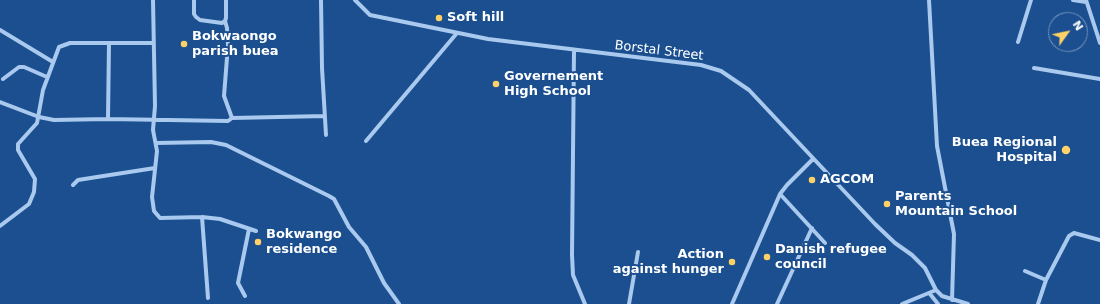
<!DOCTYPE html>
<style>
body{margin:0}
#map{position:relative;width:1100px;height:304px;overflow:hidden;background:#1b4f8f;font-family:"DejaVu Sans",sans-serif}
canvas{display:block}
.north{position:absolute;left:1048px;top:12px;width:40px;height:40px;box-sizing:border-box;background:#1b4f8f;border:1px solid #7695bc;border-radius:50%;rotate:57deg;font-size:11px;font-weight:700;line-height:16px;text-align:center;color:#fff}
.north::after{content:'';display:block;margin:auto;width:14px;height:18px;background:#ffd166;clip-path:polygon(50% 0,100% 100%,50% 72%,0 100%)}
</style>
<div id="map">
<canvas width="1100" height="304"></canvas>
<div class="north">N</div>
</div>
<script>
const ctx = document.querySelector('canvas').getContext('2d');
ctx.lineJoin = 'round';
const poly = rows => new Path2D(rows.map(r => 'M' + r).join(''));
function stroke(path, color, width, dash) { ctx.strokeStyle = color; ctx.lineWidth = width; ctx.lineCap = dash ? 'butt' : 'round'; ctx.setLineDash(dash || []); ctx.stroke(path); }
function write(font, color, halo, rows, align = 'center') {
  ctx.font = font + ' "DejaVu Sans",sans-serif'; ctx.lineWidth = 4; ctx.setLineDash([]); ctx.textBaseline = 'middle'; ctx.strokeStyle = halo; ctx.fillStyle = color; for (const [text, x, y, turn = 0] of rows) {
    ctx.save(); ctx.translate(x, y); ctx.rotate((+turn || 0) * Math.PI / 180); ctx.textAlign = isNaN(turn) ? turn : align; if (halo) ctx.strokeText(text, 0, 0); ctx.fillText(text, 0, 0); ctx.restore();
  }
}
stroke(poly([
 [153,0,155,106,153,130,157,151,152,197,154,211,160,218,202,217,220,219,256,231],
 [194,0,194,14,196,17,200,20,222,23,225,21],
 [226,0,226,18,225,21,227,28,228,45,224,96,232,118],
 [321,0,322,68,326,135],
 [355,0,370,15,488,39,701,65,721,71,749,90,875,224,895,243,912,255,925,268,936,290,942,296,968,304],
 [929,0,937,146,954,234,952,300],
 [1073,0,1086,2],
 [1086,0,1100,43],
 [0,30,53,62],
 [1018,42,1031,0],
 [574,51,572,255,573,275,585,304],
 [1034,68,1100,79],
 [3,79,19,67,24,67,47,77],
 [0,102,39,117,54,120,108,119,228,121,232,118,325,116],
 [108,119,109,43],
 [366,141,457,33],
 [156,143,211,142,226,145,329,196,334,199,349,227,366,247,384,283,399,304],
 [73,185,78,180,97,177,155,168],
 [780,194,825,243],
 [202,217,208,298],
 [0,226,29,204,34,192,35,179,18,150,18,144,37,123,43,90,59,47,70,43,153,43],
 [1025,271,1046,280],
 [930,294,938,304],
 [245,296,238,283,249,229],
 [629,304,638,252],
 [732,304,780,194,787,185,813,159],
 [777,304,812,228],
 [902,304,936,290],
 [1038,304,1046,280,1069,236,1074,233,1100,240]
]), '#a9c9ee', 4);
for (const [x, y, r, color] of [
 [439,18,4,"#ffd166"],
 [184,44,4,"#ffd166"],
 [496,84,4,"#ffd166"],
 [1066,150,5,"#ffd166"],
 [812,180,4,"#ffd166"],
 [887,204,4,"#ffd166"],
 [258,242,4,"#ffd166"],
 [767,257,4,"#ffd166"],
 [732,262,4,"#ffd166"]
]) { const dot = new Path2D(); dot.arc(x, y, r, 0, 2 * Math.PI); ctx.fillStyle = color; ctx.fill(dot); stroke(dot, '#1b4f8f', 1.5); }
write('bold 13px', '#fff', '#1b4f8f', [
 ["Soft hill",447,18],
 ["Bokwaongo",192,37],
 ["parish buea",192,52],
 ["Governement",504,77],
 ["High School",504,92],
 ["Buea Regional",1057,143,"right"],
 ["Hospital",1057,158,"right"],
 ["AGCOM",820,180],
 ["Parents",895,197],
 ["Mountain School",895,212],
 ["Bokwango",266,235],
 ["residence",266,250],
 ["Danish refugee",775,250],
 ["council",775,265],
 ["Action",724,255,"right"],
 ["against hunger",724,270,"right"]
], 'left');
write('13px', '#fff', '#1b4f8f', [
 ["Borstal Street",659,51,7]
]);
</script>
